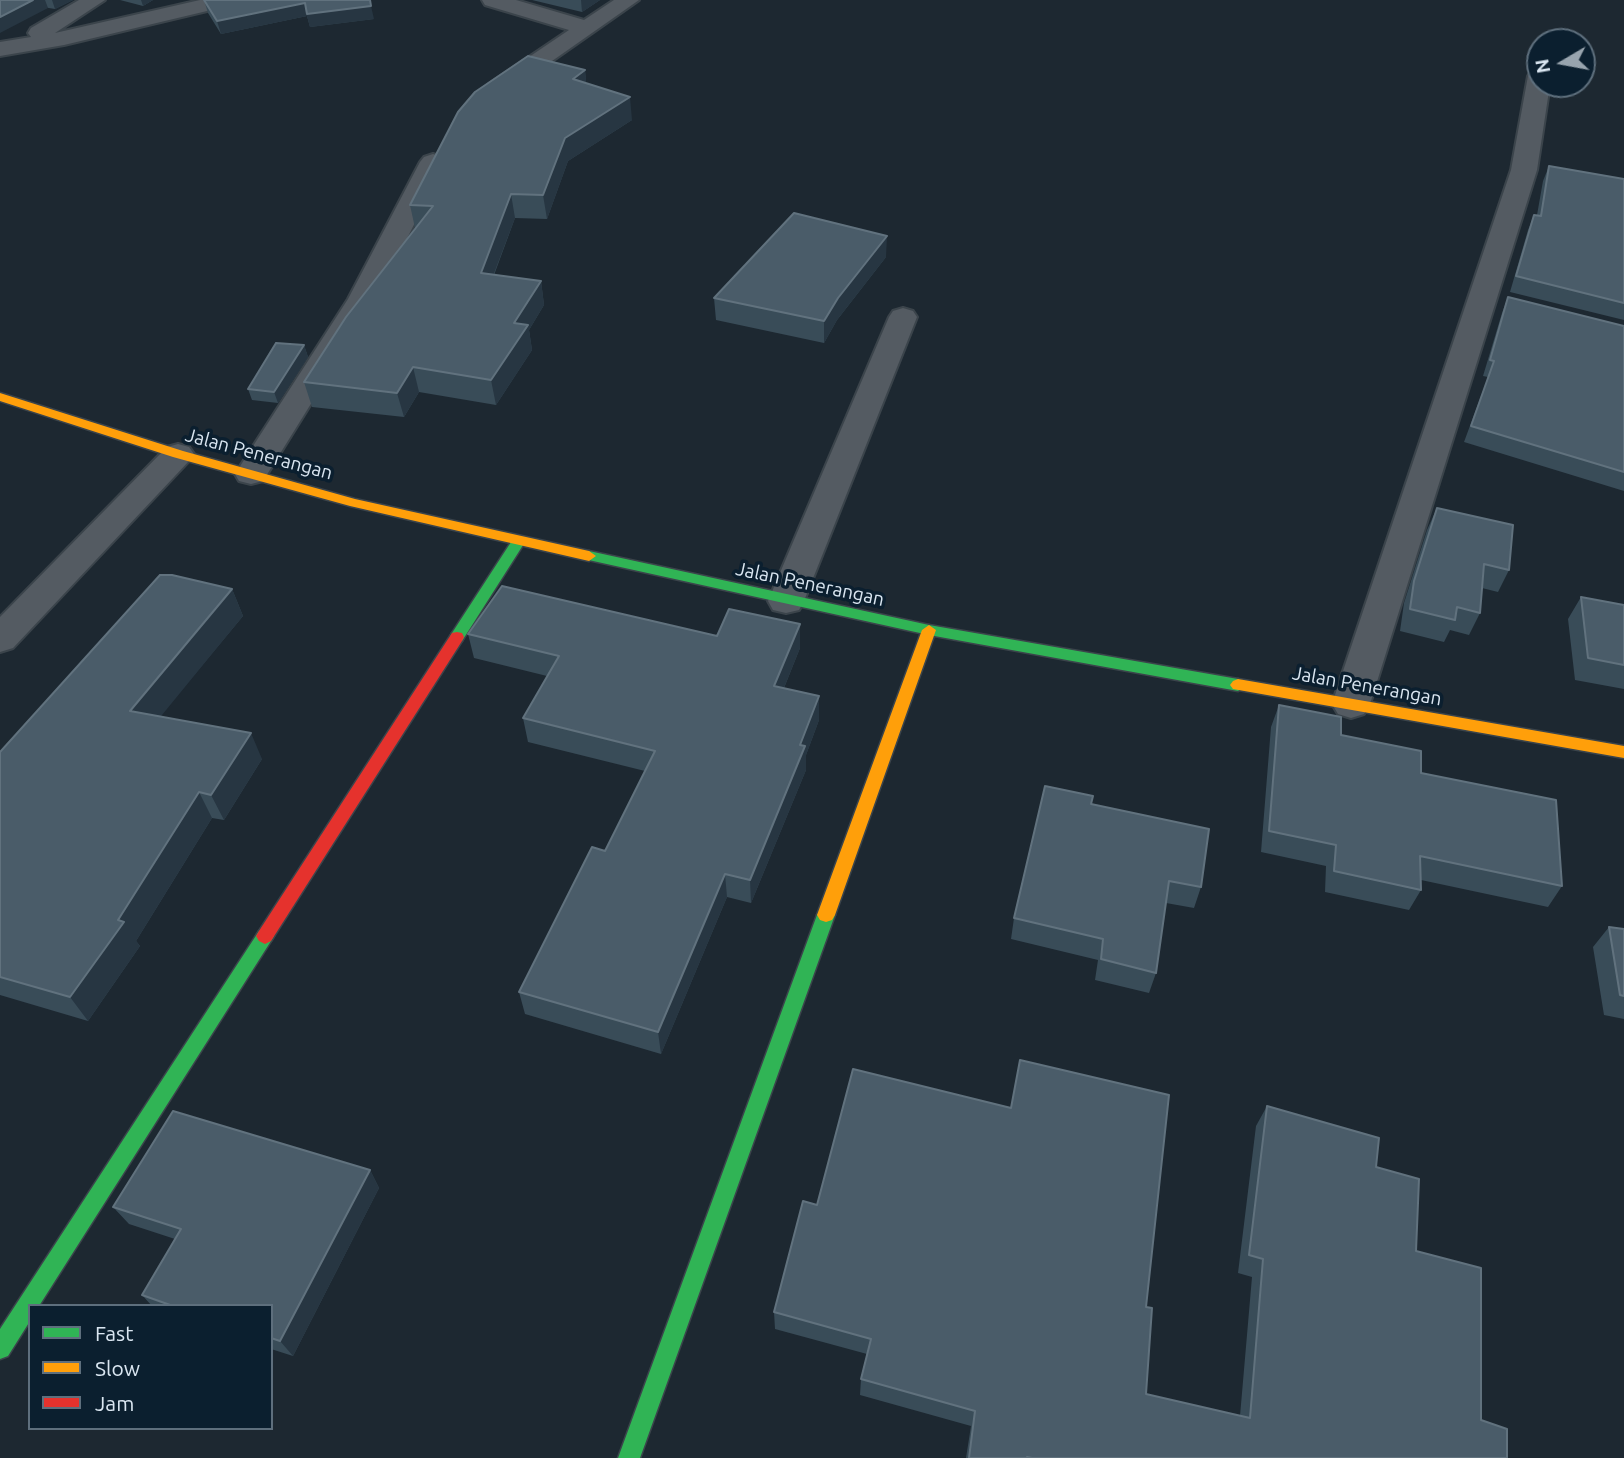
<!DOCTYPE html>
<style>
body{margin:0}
#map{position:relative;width:1624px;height:1458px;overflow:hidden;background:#1d2831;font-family:Ubuntu,sans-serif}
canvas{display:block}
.legend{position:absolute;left:28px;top:1304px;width:245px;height:126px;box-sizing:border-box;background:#0b1f2f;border:2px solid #5e6f7d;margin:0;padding:9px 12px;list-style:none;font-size:21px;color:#dae6f1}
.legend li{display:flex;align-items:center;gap:14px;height:35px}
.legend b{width:35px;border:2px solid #5e6f7d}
.north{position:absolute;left:1526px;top:28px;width:70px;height:70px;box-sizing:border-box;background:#0b1f2f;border:2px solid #5e6f7d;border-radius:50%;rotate:260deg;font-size:19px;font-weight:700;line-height:28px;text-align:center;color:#dae6f1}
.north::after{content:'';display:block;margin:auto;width:24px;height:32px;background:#98a4ae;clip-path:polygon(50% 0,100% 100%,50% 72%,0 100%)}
</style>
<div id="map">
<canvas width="1624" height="1458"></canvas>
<ul class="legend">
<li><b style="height:9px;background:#30b455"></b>Fast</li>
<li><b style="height:9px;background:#ff9f0a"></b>Slow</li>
<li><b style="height:9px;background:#e5322d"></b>Jam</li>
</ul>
<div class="north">N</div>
</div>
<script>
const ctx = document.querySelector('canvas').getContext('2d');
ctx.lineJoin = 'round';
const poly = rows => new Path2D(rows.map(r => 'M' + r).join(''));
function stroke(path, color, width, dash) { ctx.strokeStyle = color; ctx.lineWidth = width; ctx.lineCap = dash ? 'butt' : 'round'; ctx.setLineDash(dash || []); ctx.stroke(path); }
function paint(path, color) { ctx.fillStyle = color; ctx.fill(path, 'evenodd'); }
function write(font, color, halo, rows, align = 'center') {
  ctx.font = font + ' Ubuntu,sans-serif'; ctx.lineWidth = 7; ctx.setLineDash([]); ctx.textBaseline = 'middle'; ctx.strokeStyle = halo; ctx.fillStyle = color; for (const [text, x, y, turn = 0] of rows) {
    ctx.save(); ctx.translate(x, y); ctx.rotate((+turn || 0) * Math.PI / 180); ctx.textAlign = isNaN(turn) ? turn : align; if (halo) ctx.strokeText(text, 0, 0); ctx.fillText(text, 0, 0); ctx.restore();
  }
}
const street = poly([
 [79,0,105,0,55,33,200,0,239,0,236,5,228,6,64,45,0,56,0,42,31,37,28,33,31,28,79,0],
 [482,0,516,0,584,20,614,0,639,0,505,94,497,96,489,94,485,89,489,84,569,30,485,5,482,0],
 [1540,69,1540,84,1550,84,1537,170,1370,704,1364,714,1351,718,1338,714,1332,704,1511,170,1528,76,1532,71,1540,69],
 [433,154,442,157,446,162,376,299,263,481,251,484,239,481,235,474,348,299,420,162,424,157,433,154],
 [903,308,913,311,917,317,804,601,799,610,786,613,773,610,768,601,889,317,893,311,903,308],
 [178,444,189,447,194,454,189,461,13,648,0,652,0,617,167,447,178,444]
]);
const fast = poly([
 [518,537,525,542,462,641,452,641,450,637,452,633,513,539,518,537],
 [589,551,929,625,1238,679,1246,685,1238,691,929,635,584,559,582,556,584,553,589,551],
 [826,908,832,910,835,915,640,1458,618,1458,817,915,820,910,826,908],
 [265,928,271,931,274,936,271,941,39,1306,30,1306,30,1321,8,1356,0,1359,0,1329,259,931,265,928]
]);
const slow = poly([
 [0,393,183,451,355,499,589,551,596,556,589,561,350,506,173,457,0,401,0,393],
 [929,625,936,630,835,915,832,920,826,922,820,920,817,915,922,630,929,625],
 [1238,679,1624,746,1624,758,1233,689,1230,685,1233,681,1238,679]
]);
const jam = poly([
 [457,632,462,633,464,637,462,641,271,941,265,944,259,941,256,936,259,931,452,633,457,632]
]);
stroke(street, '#3b444b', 4);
stroke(fast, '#3b444b', 3);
stroke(slow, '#3b444b', 3);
stroke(jam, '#3b444b', 3);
paint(street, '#545b62');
paint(fast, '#30b455');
paint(slow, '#ff9f0a');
paint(jam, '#e5322d');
paint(poly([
 [0,0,73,0,55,9],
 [120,0,153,0,143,6],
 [204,0,374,19,310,27,307,16,221,34,208,13],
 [532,0,600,0,582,12],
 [585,70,586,83,632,120,568,161,547,219,515,218,494,275,541,281,544,305,529,330,532,350,496,405,419,392,404,417,312,407,304,382,415,228,410,205],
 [1549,166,1624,179,1624,320,1510,292,1528,230,1534,215,1537,215,1543,181],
 [886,257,837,320,824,343,716,320,714,298],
 [1508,297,1624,326,1624,491,1464,442,1488,377,1483,376,1502,313],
 [304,345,308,357,278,403,252,400,248,389],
 [1437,508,1509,570,1498,592,1482,588,1480,613,1469,635,1450,630,1444,642,1400,631,1404,603,1427,530],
 [232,589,243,616,160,716,262,759,224,820,212,818,136,941,140,946,88,1021,0,995,0,752],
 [1581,597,1624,605,1624,689,1575,680,1568,619],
 [468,634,717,636,800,648,784,688,819,696,819,720,806,755,806,770,751,903,727,897,661,1054,525,1014,519,992,605,851,645,771,528,742,523,718,547,676,474,658],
 [1279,705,1421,773,1562,886,1548,907,1421,880,1421,890,1409,910,1325,892,1326,866,1261,852,1271,727],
 [1092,804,1201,887,1194,908,1166,903,1156,973,1149,993,1095,980,1098,960,1011,939,1014,918],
 [1609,927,1624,929,1624,1019,1604,1015,1593,947],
 [1020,1060,1146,1307,1146,1394,1240,1416,1252,1277,1238,1273,1256,1126,1267,1106,1376,1167,1416,1251,1481,1420,1507,1458,966,1458,971,1426,860,1395,861,1379,867,1354,775,1329,774,1312,817,1205,1011,1108],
 [370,1170,379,1188,293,1356,271,1349,271,1306,152,1306,142,1295,175,1239,129,1224,113,1207]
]), '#394c58');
paint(poly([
 [33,0,45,0,48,8,0,33,0,17],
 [52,0,73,0,55,9],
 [141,0,153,0,143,6],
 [581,0,600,0,582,12],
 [305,3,371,6,374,19,310,27,307,16,221,34,217,21],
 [585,70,587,92,573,79],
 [630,97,632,120,568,161,547,219,543,195,565,138],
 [511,194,515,218,485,297,481,273],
 [887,236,886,257,837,320,824,343,824,321,838,298],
 [541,281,544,305,529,330,532,350,496,405,491,380,514,323],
 [304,345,308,357,278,403,274,392],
 [413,367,419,392,404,417,397,393],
 [232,589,243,616,144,737,130,711],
 [800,624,800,648,775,710,774,686],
 [819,696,819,720,806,755,806,770,751,903,750,880],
 [251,733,262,759,224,820,211,795],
 [199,792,212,818,136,941,140,946,88,1021,70,997],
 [725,874,727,897,661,1054,658,1032],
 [370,1170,379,1188,293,1356,280,1341]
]), '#273642');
const building = poly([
 [0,0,33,0,0,17,0,0],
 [204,0,370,0,371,6,307,14,305,3,217,21,204,0],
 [528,56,585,70,573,79,630,97,565,138,543,195,511,194,481,273,541,281,514,323,528,325,491,380,413,367,397,393,304,382,346,317,433,206,410,205,458,112,475,92,528,56],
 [1549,166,1624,179,1624,303,1516,276,1534,215,1541,216,1549,166],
 [794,213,887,236,838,298,824,321,714,298,794,213],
 [1508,297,1624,326,1624,472,1471,426,1494,361,1490,360,1508,297],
 [276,343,304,345,274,392,248,389,276,343],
 [1437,508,1513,525,1509,570,1484,564,1480,613,1457,607,1455,620,1410,609,1414,581,1437,508],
 [160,575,172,575,232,589,130,711,251,733,211,795,199,792,118,920,124,922,70,997,0,977,0,752,160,575],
 [502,586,717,636,729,609,800,624,774,686,819,696,800,745,805,746,750,880,725,874,658,1032,519,992,592,847,605,851,655,751,523,718,559,656,468,634,502,586],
 [1581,597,1624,605,1624,665,1588,658,1581,597],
 [1279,705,1341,717,1341,735,1421,751,1421,773,1556,800,1562,886,1420,856,1421,890,1334,871,1336,845,1269,831,1279,705],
 [1045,786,1093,796,1091,804,1209,829,1201,887,1169,881,1156,973,1101,959,1103,939,1014,918,1045,786],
 [1609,927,1624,929,1624,996,1620,995,1609,927],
 [1020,1060,1169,1095,1146,1307,1152,1308,1146,1394,1250,1418,1263,1259,1249,1255,1267,1106,1379,1138,1376,1167,1419,1179,1416,1251,1481,1268,1481,1420,1507,1429,1507,1458,1032,1458,1027,1457,1027,1458,969,1458,975,1411,861,1379,871,1339,774,1312,803,1201,817,1205,853,1069,1011,1108,1020,1060],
 [173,1111,370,1170,280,1341,271,1338,271,1306,173,1306,142,1295,181,1229,113,1207,173,1111]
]);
paint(building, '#4a5c69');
stroke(building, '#61727e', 2);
write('19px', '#dae6f1', '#0b1f2f', [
 ["Jalan Penerangan",259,454,15],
 ["Jalan Penerangan",810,584,12],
 ["Jalan Penerangan",1367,686,10]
]);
</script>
